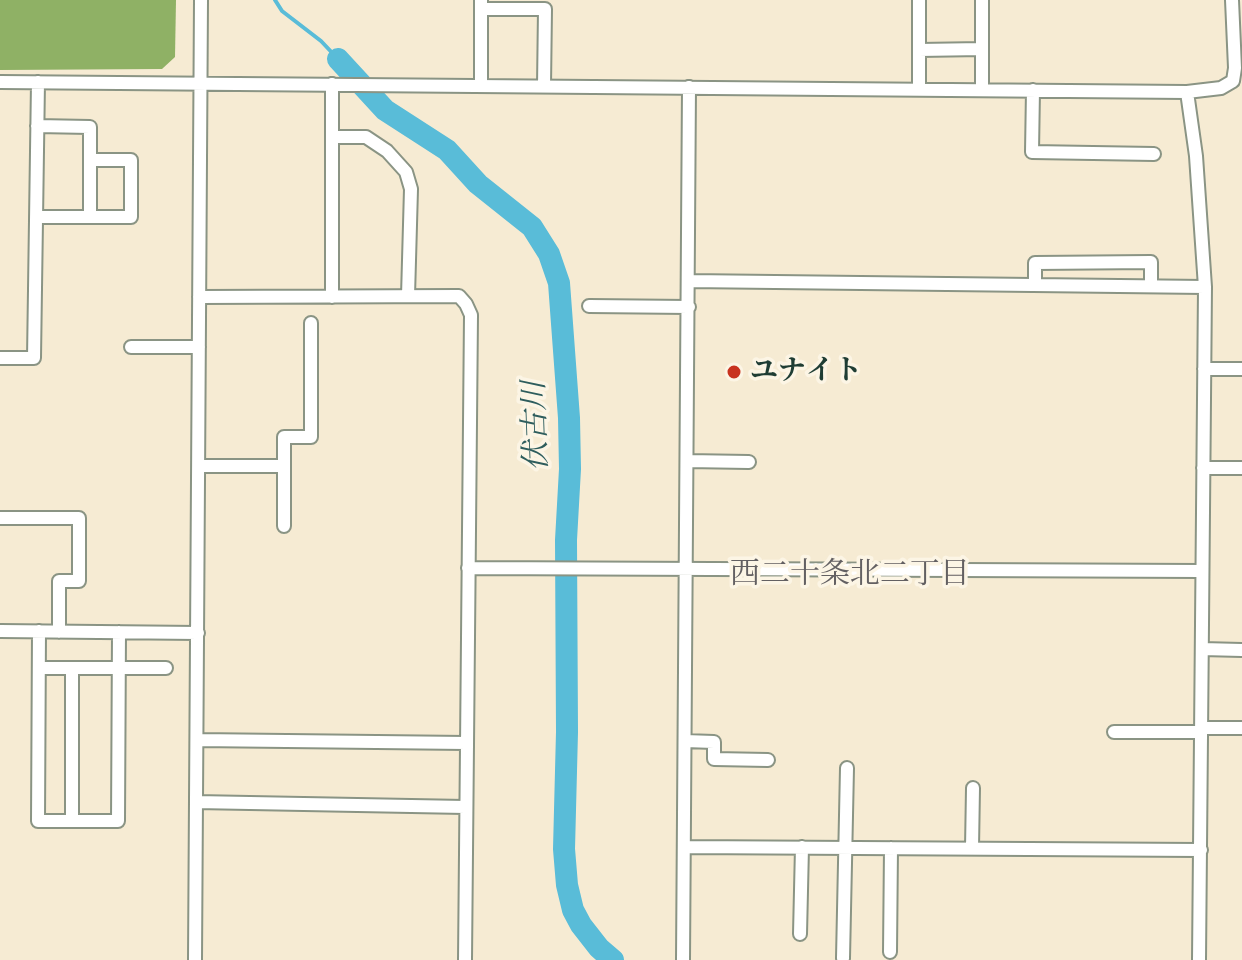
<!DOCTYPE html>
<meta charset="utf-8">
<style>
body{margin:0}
canvas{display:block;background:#f6ebd3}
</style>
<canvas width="1242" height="960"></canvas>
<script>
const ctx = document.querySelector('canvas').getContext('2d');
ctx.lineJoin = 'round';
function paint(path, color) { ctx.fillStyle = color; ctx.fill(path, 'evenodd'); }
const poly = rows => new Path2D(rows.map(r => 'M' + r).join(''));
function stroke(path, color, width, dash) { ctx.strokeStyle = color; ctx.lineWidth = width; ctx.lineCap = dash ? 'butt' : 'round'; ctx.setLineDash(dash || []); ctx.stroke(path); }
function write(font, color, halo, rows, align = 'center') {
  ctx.font = font + ' "Gentium Book Plus","Noto Serif JP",serif'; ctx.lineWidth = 7; ctx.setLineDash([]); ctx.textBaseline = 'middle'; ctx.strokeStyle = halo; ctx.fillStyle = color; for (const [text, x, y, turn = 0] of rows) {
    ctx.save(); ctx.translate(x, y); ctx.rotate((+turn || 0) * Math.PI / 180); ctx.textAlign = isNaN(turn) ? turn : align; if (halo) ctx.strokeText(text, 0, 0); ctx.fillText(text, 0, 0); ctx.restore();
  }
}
paint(poly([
 [0,0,176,0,175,57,162,69,0,70]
]), '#8fb165');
stroke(poly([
 [275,0,282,11,321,41,338,59]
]), '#59bcd8', 4);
stroke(poly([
 [338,59,385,110,447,150,478,184,532,227,549,254,559,283,569,418,570,469,566,540,567,732,564,849,567,885,573,910,581,925,599,948,613,960]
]), '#59bcd8', 22);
const minor = poly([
 [919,0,919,89],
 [982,0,982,90],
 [481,9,545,9,544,86],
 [919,50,982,49],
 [0,82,1187,92,1221,88,1233,81,1235,68,1232,0],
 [332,84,332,297],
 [481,86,481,0],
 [1033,90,1032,152,1154,154],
 [1187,92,1196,156,1205,287,1199,960],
 [332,137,366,137,387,151,406,172,411,189,408,296],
 [36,217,90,217,90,127,37,126],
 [90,217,131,217,131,160,90,160],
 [689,281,1205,287],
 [1035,285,1035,263,1151,262,1151,286],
 [199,297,459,296,466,304,471,315,465,960],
 [589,306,689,307],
 [131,347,199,347],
 [0,358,34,358,38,82],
 [1204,369,1242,369],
 [687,461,749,462],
 [199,466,284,466,284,526],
 [284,466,284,437,311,437,311,323],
 [1203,468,1242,468],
 [0,518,79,518,79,581,59,581,59,632],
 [468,568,1202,571],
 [0,631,198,633],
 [39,631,38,821,118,821,119,632],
 [1202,649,1242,650],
 [39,668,166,668],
 [1201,728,1242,728],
 [1114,732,1201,732],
 [197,740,466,743],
 [685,741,714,742,714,759,768,760],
 [196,802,465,807],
 [72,821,72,668],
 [684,847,1201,850],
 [972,848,973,788],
 [800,934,802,847],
 [890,952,891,848],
 [843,958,847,768],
 [195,960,201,0],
 [683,960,689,87]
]);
stroke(minor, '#8a9484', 16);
stroke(minor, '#fff', 12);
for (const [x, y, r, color] of [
 [734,372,8,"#c8321e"]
]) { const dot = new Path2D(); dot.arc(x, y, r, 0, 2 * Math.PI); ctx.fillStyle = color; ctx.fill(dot); stroke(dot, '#fcf5e5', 3); }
write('bold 28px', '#1f3d34', '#fcf5e5', [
 ["ユナイト",750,372]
], 'left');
write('italic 30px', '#2e5d5d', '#fcf5e5', [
 ["伏古川",537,426,-92]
]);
write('30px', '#636062', '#fcf5e5', [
 ["西二十条北二丁目",850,575]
]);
</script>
